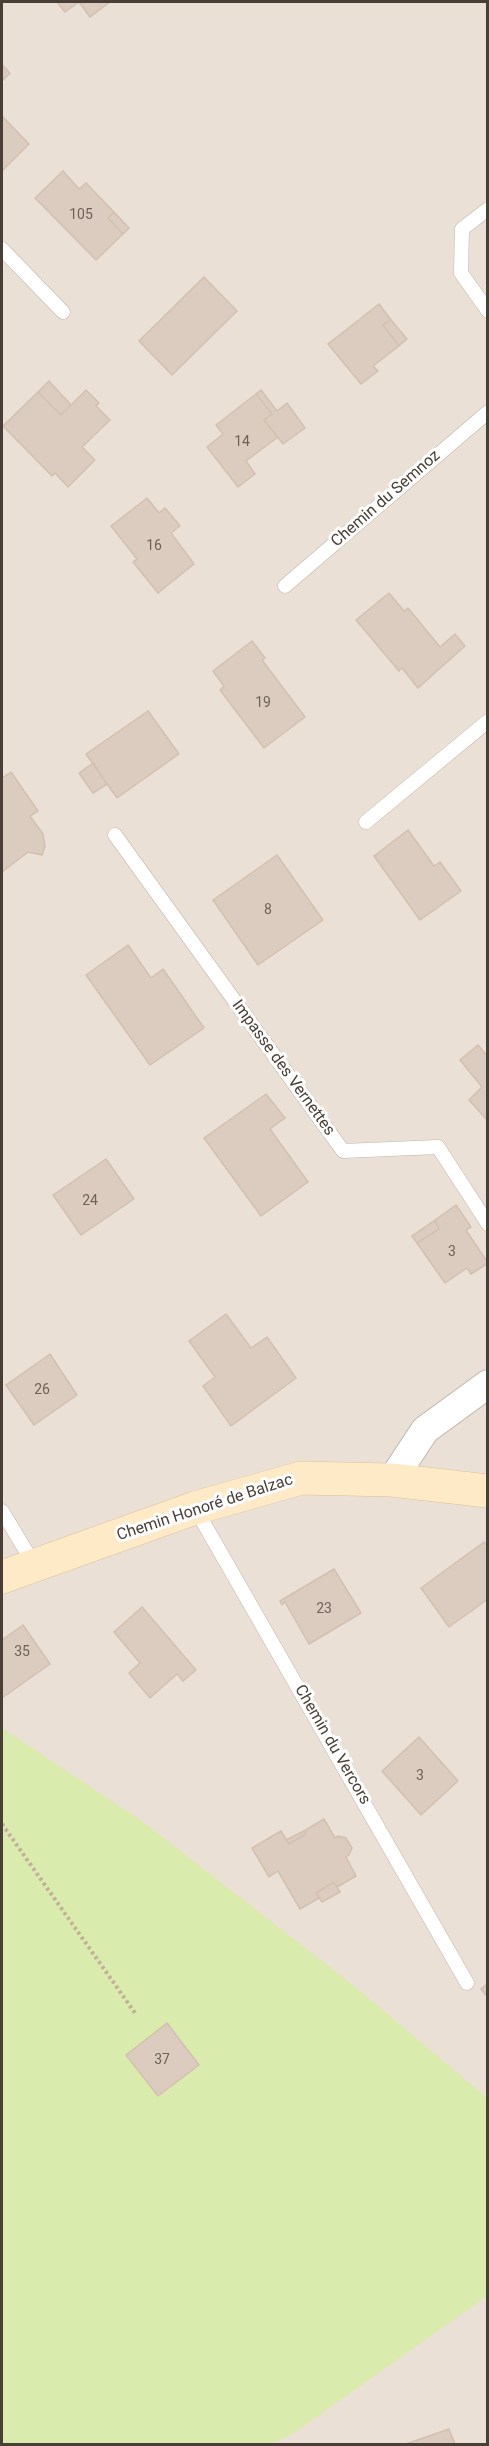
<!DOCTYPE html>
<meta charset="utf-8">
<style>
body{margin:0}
#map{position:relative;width:489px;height:2446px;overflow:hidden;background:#f5efe8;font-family:Roboto,sans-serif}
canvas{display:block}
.frame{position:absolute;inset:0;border:3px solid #493f36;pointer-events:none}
</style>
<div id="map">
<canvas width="489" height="2446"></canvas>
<div class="frame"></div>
</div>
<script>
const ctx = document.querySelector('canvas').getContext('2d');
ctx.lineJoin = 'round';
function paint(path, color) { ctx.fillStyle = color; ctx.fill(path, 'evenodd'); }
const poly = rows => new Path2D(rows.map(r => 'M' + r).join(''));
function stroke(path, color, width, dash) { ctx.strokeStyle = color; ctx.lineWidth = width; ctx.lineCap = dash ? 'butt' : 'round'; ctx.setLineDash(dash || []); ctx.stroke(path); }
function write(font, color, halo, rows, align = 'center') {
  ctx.font = font + ' Roboto,sans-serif'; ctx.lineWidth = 6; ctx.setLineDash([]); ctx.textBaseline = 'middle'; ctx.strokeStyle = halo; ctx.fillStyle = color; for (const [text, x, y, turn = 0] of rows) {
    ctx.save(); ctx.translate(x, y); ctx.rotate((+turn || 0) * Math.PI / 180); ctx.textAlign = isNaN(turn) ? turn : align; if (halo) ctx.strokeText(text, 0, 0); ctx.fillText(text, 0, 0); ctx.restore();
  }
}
paint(poly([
 [2,2,487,2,487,2444,2,2444]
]), '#eae0d6');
paint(poly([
 [2,1728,143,1822,354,1986,487,2098,487,2296,291,2435,269,2444,2,2444]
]), '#d9ecae');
const building = poly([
 [57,2,79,2,65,12,57,2],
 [79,2,110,2,90,17,79,2],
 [2,65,10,73,2,81,2,65],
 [2,116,29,144,2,171,2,116],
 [63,171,79,189,86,183,114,212,108,218,123,234,96,260,35,198,63,171],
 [114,212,129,228,123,234,108,218,114,212],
 [204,277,237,311,172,375,139,341,204,277],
 [379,304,391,320,383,325,399,346,373,366,378,371,361,384,328,344,379,304],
 [391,320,407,339,399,346,383,325,391,320],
 [49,381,71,405,61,415,38,392,49,381],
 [86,390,99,403,96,406,110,420,82,447,95,460,68,487,55,473,52,476,3,426,38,392,61,415,86,390],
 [261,390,277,411,287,403,305,428,283,444,264,420,272,414,256,394,261,390],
 [256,394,272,414,264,420,278,437,246,461,255,474,238,487,207,447,223,434,216,425,256,394],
 [147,498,159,513,165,508,180,526,171,533,194,564,158,593,133,562,137,559,111,526,147,498],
 [389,593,404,611,408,608,440,647,455,634,465,646,418,688,402,668,399,671,356,620,389,593],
 [252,641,265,658,262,660,305,717,264,748,220,690,224,686,213,671,252,641],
 [148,711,179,754,117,798,86,754,148,711],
 [93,763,107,784,93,793,79,773,93,763],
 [11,772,38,811,30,816,43,834,45,846,42,855,28,852,2,872,2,778,11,772],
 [408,830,434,866,440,862,461,891,420,920,374,856,408,830],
 [277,855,323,920,258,965,213,900,277,855],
 [128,945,151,978,163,969,204,1028,150,1065,86,975,128,945],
 [478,1045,488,1057,487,1120,469,1100,482,1087,460,1060,478,1045],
 [266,1094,285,1118,270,1129,308,1182,261,1216,204,1138,266,1094],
 [106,1159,134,1199,81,1235,53,1195,106,1159],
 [456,1205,471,1227,466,1230,488,1263,471,1274,467,1268,445,1283,417,1243,439,1229,435,1220,456,1205],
 [435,1220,439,1229,417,1243,412,1236,435,1220],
 [226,1314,251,1348,267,1337,296,1378,231,1426,203,1386,215,1377,189,1341,226,1314],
 [50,1354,77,1395,34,1425,6,1385,50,1354],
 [484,1542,488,1546,488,1599,449,1627,421,1588,484,1542],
 [334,1569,361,1613,309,1644,285,1602,282,1605,280,1601,334,1569],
 [142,1607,196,1670,183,1681,177,1674,150,1698,129,1673,140,1663,114,1632,142,1607],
 [23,1625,50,1664,2,1698,2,1640,23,1625],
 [419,1737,458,1781,421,1815,382,1771,419,1737],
 [324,1819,335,1838,338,1836,346,1838,352,1848,349,1855,346,1857,356,1876,337,1887,334,1882,316,1893,319,1898,300,1909,278,1871,269,1877,252,1848,281,1831,289,1844,306,1834,304,1831,324,1819],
 [304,1831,306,1834,289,1844,286,1840,304,1831],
 [334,1882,340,1892,322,1902,316,1893,334,1882],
 [488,1983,488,1998,481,1989,488,1983],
 [167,2023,199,2065,158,2096,126,2055,167,2023],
 [449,2429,455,2444,406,2444,449,2429]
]);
paint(building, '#dbccbf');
stroke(building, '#d3c0af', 1.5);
const lane = poly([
 [488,209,462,229,461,273,488,311],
 [2,249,63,312],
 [285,586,488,412],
 [366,822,488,721],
 [115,835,343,1151,438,1147,488,1224],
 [195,1508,467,1983],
 [2,1511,35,1566]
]);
const street = poly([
 [392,1480,425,1430,488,1384]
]);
const secondary = poly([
 [2,1577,195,1508,301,1478,392,1480,488,1491]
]);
stroke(lane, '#c2b6aa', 15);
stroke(street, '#c2b6aa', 30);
stroke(secondary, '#dcc096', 34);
stroke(poly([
 [2,1824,135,2013]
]), '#c5af9a', 4, [3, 3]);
stroke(lane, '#fff', 14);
stroke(street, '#fff', 28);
stroke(secondary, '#ffeac8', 33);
write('14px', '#6e6258', null, [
 ["105",81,215],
 ["14",242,442],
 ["16",154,546],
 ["19",263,703],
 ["8",268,910],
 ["24",90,1201],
 ["3",452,1252],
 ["26",42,1390],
 ["23",324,1609],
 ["35",22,1652],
 ["3",420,1776],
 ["37",162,2060]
]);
write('16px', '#493f36', '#fff', [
 ["Chemin du Semnoz",386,499,-41],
 ["Impasse des Vernettes",283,1068,54],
 ["Chemin Honoré de Balzac",205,1508,-18],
 ["Chemin du Vercors",332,1745,60]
]);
</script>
